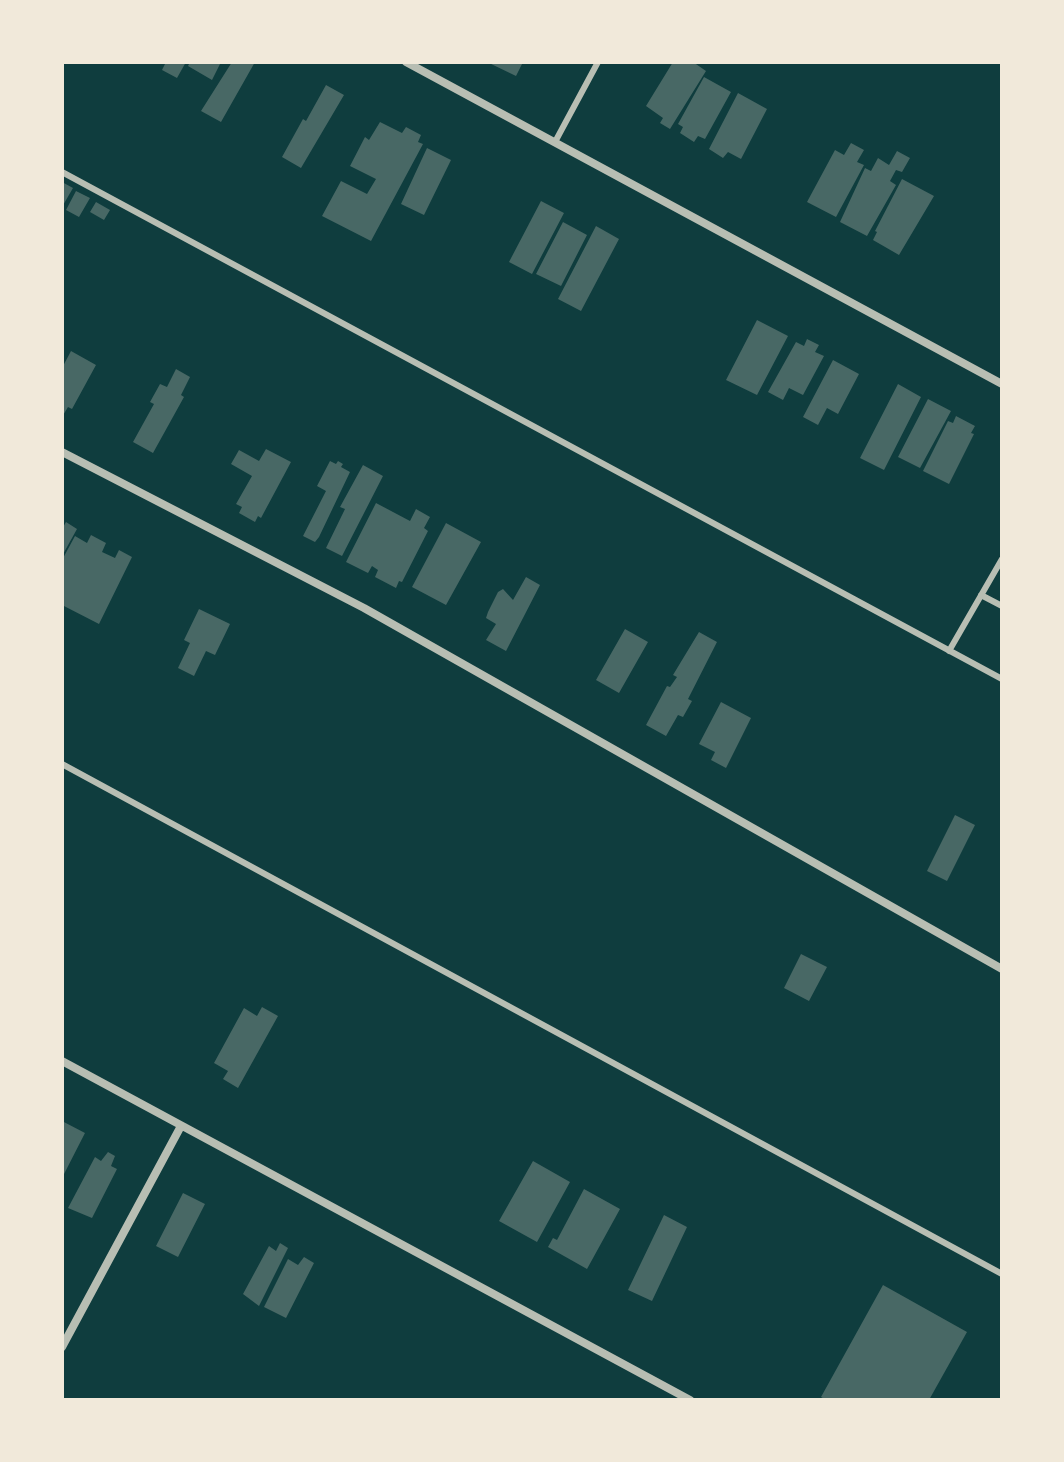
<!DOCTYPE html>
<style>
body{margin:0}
#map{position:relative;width:1064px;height:1462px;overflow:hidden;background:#0f3d3e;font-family:"Open Sans",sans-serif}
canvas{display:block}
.frame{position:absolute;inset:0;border:64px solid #f1e9da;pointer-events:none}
</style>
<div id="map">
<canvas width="1064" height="1462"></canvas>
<div class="frame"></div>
</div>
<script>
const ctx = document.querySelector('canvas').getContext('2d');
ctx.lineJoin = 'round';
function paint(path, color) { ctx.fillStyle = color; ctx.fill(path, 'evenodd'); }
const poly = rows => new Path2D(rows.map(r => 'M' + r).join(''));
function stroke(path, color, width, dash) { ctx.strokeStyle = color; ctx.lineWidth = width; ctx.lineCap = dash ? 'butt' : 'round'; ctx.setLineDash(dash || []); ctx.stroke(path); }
paint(poly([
 [166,62,186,62,177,78,162,70],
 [190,62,221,62,212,80,188,66],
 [232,62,255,62,221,122,201,111],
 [487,62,523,62,516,76],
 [673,62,693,62,706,71,670,129,660,123,663,118,646,106],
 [704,77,731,92,705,139,698,136,694,142,680,133,683,127,678,124],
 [326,85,344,95,301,168,282,157,303,119,306,121],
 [738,93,767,109,741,159,728,152,723,158,709,149],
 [380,122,402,133,406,127,421,135,418,142,423,144,371,241,322,216,341,181,367,194,376,179,350,166,365,137,369,140],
 [851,143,864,150,857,162,864,165,836,217,807,202,835,150,844,155],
 [427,148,451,160,424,215,401,204],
 [897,151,910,158,902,172,896,170,890,181,896,185,867,236,840,222,865,168,871,171,878,158,889,165],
 [902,179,934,196,899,255,873,240,877,232,875,231],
 [62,182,73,188,62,207],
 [76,191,90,198,79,217,66,210],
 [541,201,564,213,532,274,509,262],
 [96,202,110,210,104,220,90,212],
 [563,222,587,235,561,286,536,274],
 [596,226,619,239,581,311,558,299],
 [757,320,788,336,757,395,726,380],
 [807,339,819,345,815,352,824,356,803,395,789,388,783,400,768,392,796,342,804,346],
 [71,351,96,365,72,409,68,407,62,417,62,368],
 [833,360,859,374,838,414,827,408,818,425,803,417],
 [176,369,190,377,181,395,184,397,153,453,133,442,154,404,150,402,160,384,167,387],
 [898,384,921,397,884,470,860,458],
 [928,399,951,411,920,468,898,457],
 [956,416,975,426,971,433,974,434,949,484,923,471,948,421,953,423],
 [266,449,291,462,261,518,258,516,255,522,239,513,242,507,236,504,252,476,231,464,239,450,259,461],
 [330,461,336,464,338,461,343,464,341,467,350,472,319,537,315,542,303,536,326,491,317,486],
 [363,465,383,476,342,556,326,548,345,509,340,507],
 [376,503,410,521,416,509,430,517,424,528,428,531,402,582,399,581,396,588,375,577,378,570,372,566,368,573,346,562],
 [66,522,77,529,62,556,62,529],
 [446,523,481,542,446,605,412,587],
 [91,535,106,543,102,552,115,558,119,550,132,557,99,624,62,605,62,560,75,536,87,543],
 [526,577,540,585,506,651,486,640,496,624,486,618,488,612,498,592,503,589,513,600],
 [199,609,230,624,215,655,206,651,194,676,178,668,190,643,184,640],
 [625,629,648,642,619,693,596,680],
 [699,632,717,642,688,699,692,701,683,717,678,715,666,736,646,725,667,686,670,687,677,677,673,675],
 [721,702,751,718,726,768,711,760,715,752,699,744],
 [955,815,975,825,947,881,927,871],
 [801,954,827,967,809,1001,784,988],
 [262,1007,278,1016,238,1088,223,1079,228,1071,214,1063,244,1008,257,1016],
 [62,1121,85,1133,62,1178],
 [108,1152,115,1156,111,1166,117,1169,92,1218,68,1208,95,1157,101,1161],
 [533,1161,570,1182,537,1242,499,1221],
 [584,1189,620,1209,587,1269,548,1247,553,1238,557,1240],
 [183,1193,205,1204,178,1257,156,1246],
 [664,1215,687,1227,652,1301,628,1290],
 [280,1243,288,1248,259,1306,243,1294,269,1246,276,1251],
 [304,1257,314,1263,286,1318,264,1307,288,1259,298,1265],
 [883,1285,967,1332,929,1400,826,1400,821,1397]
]), '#486865');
stroke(poly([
 [555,142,598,62],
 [62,172,1002,679],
 [981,595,1002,606],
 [949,651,1002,559],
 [62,764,1002,1274]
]), '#b8beb3', 6);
stroke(poly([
 [406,62,1002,384],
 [62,452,364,608,1002,969],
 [62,1061,690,1400],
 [62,1347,181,1126]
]), '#b8beb3', 8);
</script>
